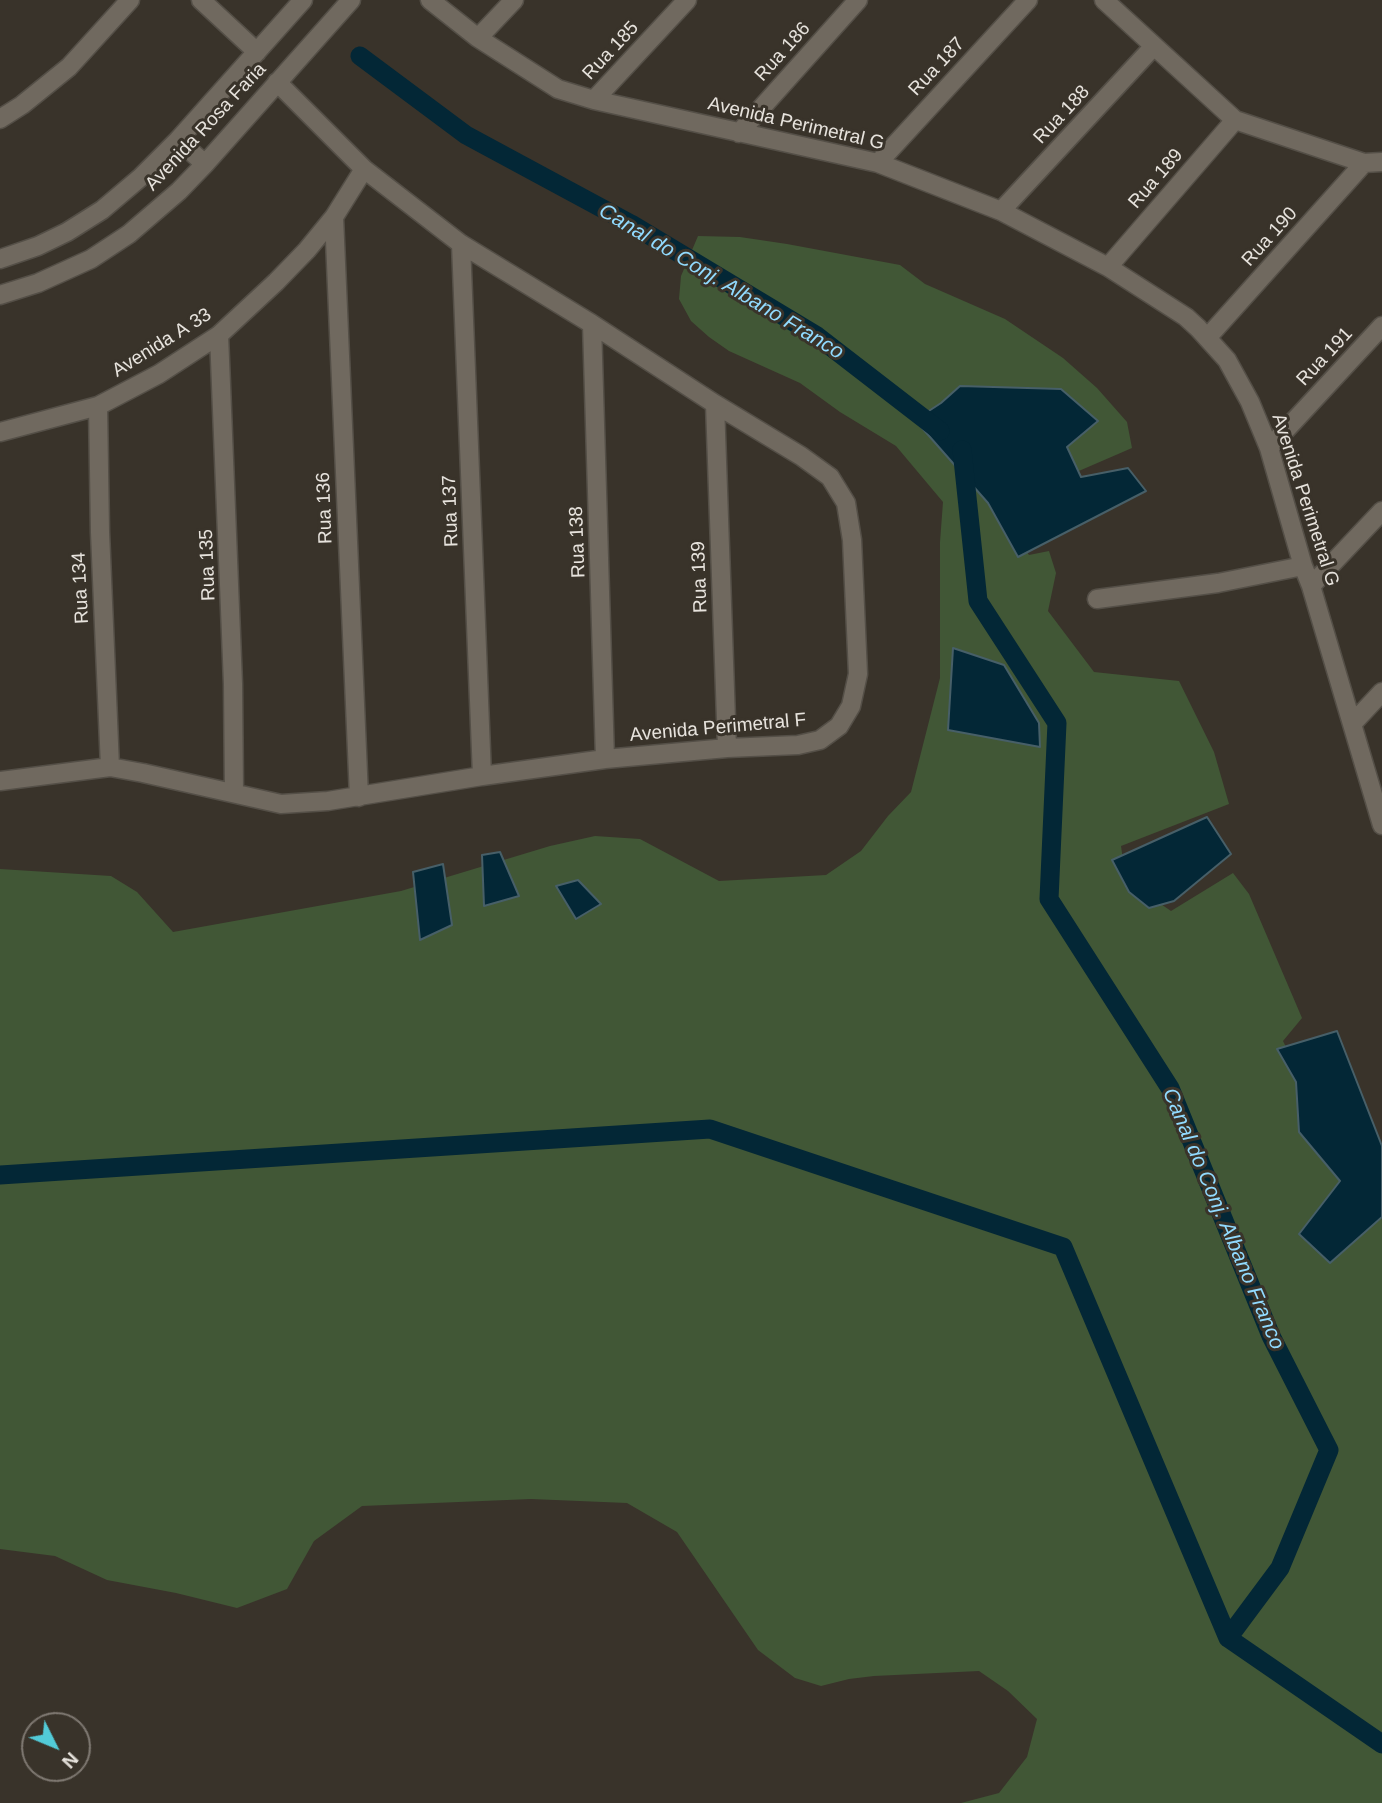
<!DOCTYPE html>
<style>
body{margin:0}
#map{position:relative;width:1382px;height:1803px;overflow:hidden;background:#39332a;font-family:Helvetica,sans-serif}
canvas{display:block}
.north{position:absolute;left:21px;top:1712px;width:70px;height:70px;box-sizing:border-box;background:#39332a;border:2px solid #7f7972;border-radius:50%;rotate:133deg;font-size:19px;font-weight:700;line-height:28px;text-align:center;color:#e7e3dd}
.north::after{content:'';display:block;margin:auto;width:24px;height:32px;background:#52cbd8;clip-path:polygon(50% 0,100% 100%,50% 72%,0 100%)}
</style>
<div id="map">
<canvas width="1382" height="1803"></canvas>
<div class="north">N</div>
</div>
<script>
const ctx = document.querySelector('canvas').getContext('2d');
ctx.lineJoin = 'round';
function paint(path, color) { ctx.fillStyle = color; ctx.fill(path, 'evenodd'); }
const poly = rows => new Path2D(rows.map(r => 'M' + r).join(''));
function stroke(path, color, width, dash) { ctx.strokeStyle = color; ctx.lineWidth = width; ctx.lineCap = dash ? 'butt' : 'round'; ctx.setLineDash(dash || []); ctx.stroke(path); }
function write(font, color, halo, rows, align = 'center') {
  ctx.font = font + ' Helvetica,sans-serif'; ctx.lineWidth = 6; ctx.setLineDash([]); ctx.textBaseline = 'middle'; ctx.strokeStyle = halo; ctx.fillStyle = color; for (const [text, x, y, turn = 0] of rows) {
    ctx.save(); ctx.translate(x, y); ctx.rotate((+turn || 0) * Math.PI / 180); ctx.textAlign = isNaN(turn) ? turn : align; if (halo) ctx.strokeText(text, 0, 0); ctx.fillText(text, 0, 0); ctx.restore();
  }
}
paint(poly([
 [698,236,740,237,787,244,900,265,925,284,1005,319,1063,358,1097,388,1127,422,1132,448,1028,493,1010,526,1029,555,1049,551,1056,573,1048,611,1094,672,1179,681,1214,752,1229,804,1121,846,1126,880,1171,911,1233,873,1249,894,1302,1018,1283,1041,1324,1124,1382,1205,1382,1803,961,1803,999,1793,1027,1757,1037,1719,1008,1691,979,1671,874,1676,849,1679,821,1686,795,1678,758,1650,677,1532,627,1503,531,1499,362,1506,314,1541,287,1589,237,1608,176,1593,107,1580,55,1556,0,1549,0,869,111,876,137,892,173,932,401,891,550,846,595,836,640,839,719,881,826,875,861,851,888,816,911,792,940,678,940,542,943,502,896,446,840,412,800,383,729,351,709,337,691,321,679,299,681,276]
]), '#415736');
const water = poly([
 [960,386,1061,389,1098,421,1067,447,1081,477,1128,468,1146,491,1018,557,988,503,915,420,941,403,960,386],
 [953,648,1004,665,1039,723,1040,747,948,730,953,648],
 [1207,817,1231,854,1174,901,1149,908,1129,892,1112,860,1207,817],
 [500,852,519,896,484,906,482,855,500,852],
 [443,864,452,925,420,940,413,872,443,864],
 [578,880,601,904,576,919,556,886,578,880],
 [1337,1031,1382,1146,1382,1217,1330,1263,1299,1234,1340,1181,1299,1132,1296,1082,1277,1049,1337,1031]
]);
paint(water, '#032736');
stroke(water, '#475f68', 2);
stroke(poly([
 [360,56,466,135,631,224,817,336,940,431],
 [962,450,978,601,1057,723,1049,899,1170,1088,1271,1336,1329,1450,1280,1568,1228,1638],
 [0,1175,710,1129,1063,1247,1228,1638,1382,1744]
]), '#032736', 19);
const minor = poly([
 [201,0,257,52],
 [430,0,478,38,558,89,594,100,878,163,1001,211,1108,267,1186,317,1198,328,1227,360,1250,402,1269,448,1303,566,1311,586,1382,825],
 [1104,0,1235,120,1364,163,1382,162],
 [478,38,514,0],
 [594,100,687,0],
 [0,119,22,105,69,67,130,0],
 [739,133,858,0],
 [178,140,205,164],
 [878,163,1028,0],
 [1001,211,1154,46],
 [334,217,359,797],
 [461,244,482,776],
 [0,259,38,246,67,232,102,210,141,177,178,140,303,0],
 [1108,267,1235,120],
 [0,295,38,283,91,259,129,234,179,191,205,164,351,0],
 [592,324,605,759],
 [219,335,233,684,234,793],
 [1207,338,1364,163],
 [715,404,727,748],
 [98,406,100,532,110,767],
 [0,432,98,406,159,374,219,335,276,282,307,250,334,217,364,169],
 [1269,448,1382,326],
 [1311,586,1382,511],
 [1097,599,1218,583,1303,566],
 [1352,724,1382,692],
 [0,781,110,767,143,773,281,804,328,801,482,776,605,759,727,748,798,745,820,740,839,726,851,706,858,674,852,540,846,503,830,477,801,456,715,404,592,324,461,244,364,169,277,82]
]);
stroke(minor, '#544f47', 21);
stroke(minor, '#70695f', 18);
write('19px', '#e7e3dd', '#39332a', [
 ["Rua 185",611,51,-47],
 ["Rua 186",783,52,-48],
 ["Rua 187",937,67,-47],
 ["Rua 188",1062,115,-47],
 ["Avenida Perimetral G",796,124,13],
 ["Avenida Rosa Faria",206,127,-47],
 ["Rua 189",1156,179,-49],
 ["Rua 190",1270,237,-48],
 ["Avenida A 33",162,343,-32],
 ["Rua 191",1325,357,-47],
 ["Avenida Perimetral G",1305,500,72],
 ["Rua 136",325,508,-92],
 ["Rua 137",451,511,-92],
 ["Rua 138",578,542,-92],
 ["Rua 135",208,565,-92],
 ["Rua 139",700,577,-92],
 ["Rua 134",81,588,-93],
 ["Avenida Perimetral F",718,728,-5]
]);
write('italic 21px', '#91dafe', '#39332a', [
 ["Canal do Conj. Albano Franco",721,282,31],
 ["Canal do Conj. Albano Franco",1223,1219,67]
]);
</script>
